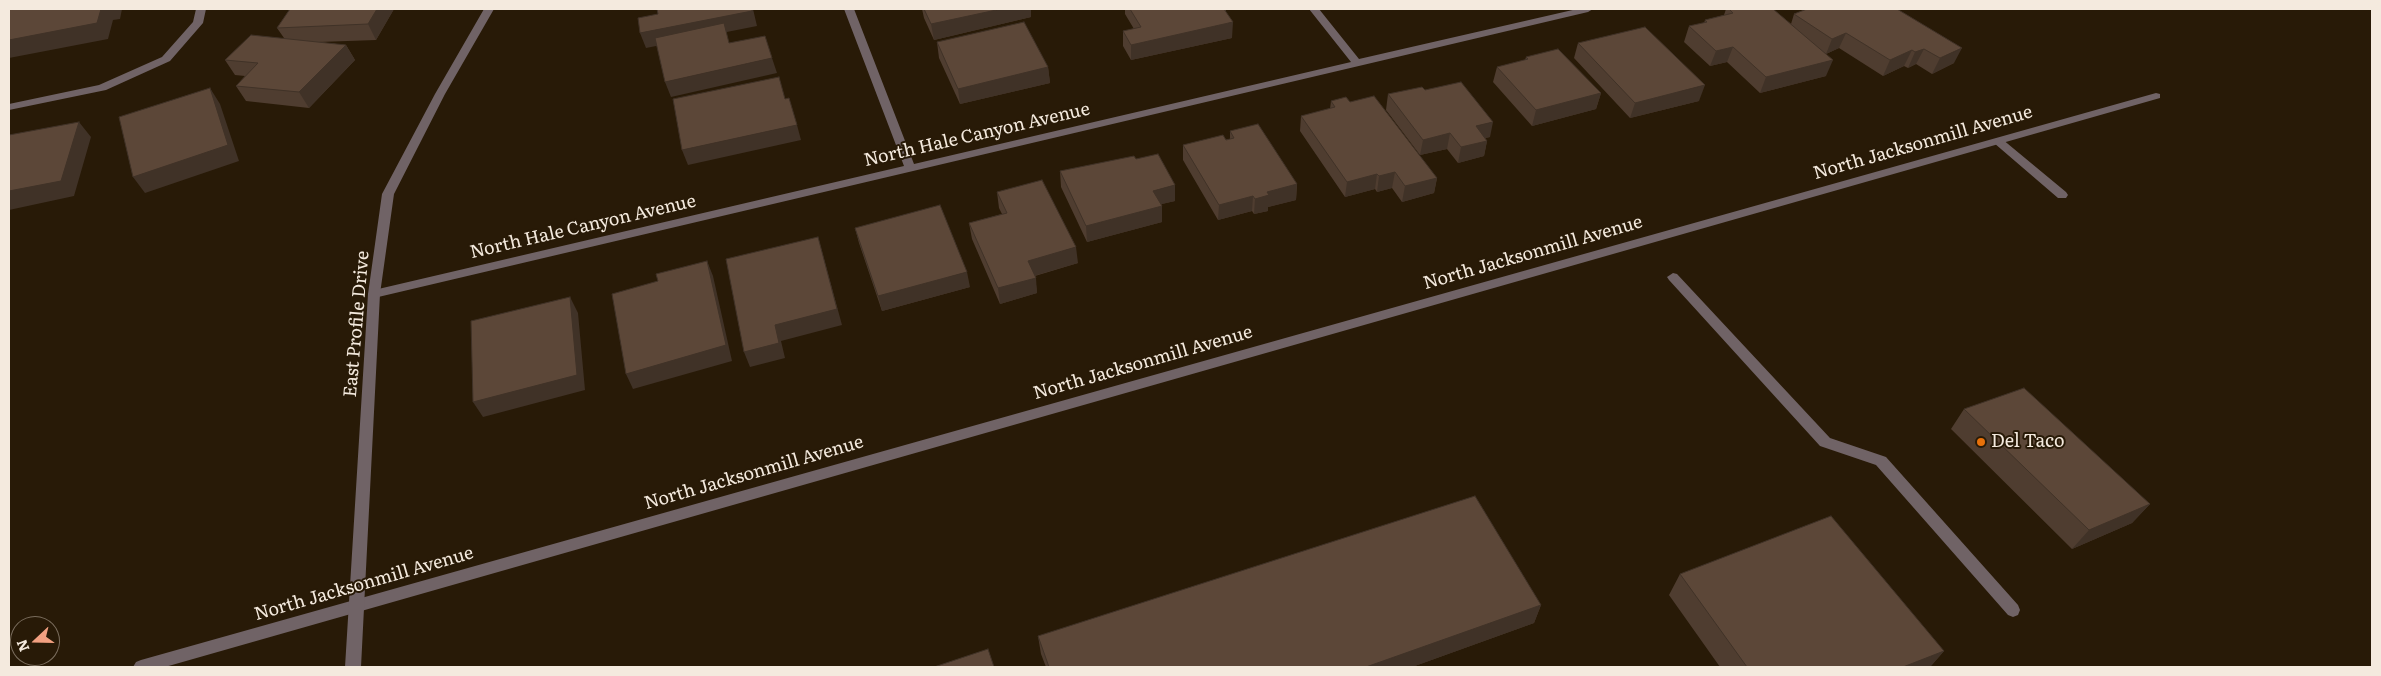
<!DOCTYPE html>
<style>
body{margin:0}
#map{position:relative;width:2381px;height:676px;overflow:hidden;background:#281a07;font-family:Literata,serif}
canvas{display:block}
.frame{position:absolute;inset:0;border:10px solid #f4eade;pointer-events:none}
.north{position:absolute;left:10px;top:616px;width:50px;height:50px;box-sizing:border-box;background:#281a07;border:1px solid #7a6d5d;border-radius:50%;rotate:249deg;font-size:14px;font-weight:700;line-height:20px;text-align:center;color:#f4eade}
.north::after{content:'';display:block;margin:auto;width:18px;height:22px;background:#f2a081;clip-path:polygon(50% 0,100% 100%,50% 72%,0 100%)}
</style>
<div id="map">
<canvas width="2381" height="676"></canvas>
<div class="frame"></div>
<div class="north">N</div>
</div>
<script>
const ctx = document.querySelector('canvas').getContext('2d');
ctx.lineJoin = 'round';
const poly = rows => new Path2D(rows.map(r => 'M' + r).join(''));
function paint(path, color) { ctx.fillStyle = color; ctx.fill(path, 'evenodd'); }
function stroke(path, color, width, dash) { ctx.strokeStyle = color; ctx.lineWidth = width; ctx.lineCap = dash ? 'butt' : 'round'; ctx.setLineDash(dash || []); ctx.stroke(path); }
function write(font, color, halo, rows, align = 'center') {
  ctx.font = font + ' Literata,serif'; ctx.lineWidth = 4; ctx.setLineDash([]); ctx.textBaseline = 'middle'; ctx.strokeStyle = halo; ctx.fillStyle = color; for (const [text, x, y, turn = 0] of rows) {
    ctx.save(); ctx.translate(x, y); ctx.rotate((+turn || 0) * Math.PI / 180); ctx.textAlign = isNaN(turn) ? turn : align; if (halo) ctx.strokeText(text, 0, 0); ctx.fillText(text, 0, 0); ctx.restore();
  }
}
paint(poly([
 [1998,138,2002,139,2066,192,2068,195,2066,198,2058,198,1994,143,1993,141,1998,138],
 [1673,273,1677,274,1830,438,1886,457,2018,605,2020,610,2018,615,2013,617,2008,615,1876,465,1820,446,1669,280,1667,277,1673,273]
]), '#706366');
paint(poly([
 [196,9,206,9,203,23,170,61,106,90,9,110,9,104,99,85,162,57,193,22,196,9],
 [844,9,854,9,914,164,1351,62,1309,9,1319,9,1359,59,1577,9,1593,9,1588,12,374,298,370,297,368,294,370,291,374,290,904,166,844,9],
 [2156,93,2160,94,2160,98,165,667,133,667,136,662,141,660,2156,93]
]), '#706366');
paint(poly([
 [484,9,494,9,445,94,394,194,380,294,361,667,345,667,368,294,382,194,435,94,484,9]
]), '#706366');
paint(poly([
 [290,9,394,9,376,40,319,42,346,45,355,60,309,108,246,101,236,86,245,76,235,75,225,60,284,38,277,28],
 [922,9,1031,9,1031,17,934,40,924,18],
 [1125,9,1226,9,1226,12,1232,38,1131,60,1123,46,1123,31,1134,29,1125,14],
 [1726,9,1773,9,1791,24,1794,14,1804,10,1805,9,1897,9,1954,63,1932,74,1916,64,1908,68,1904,66,1883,76,1839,48,1826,54,1826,76,1760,93,1727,62,1710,66,1684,42,1689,26,1704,23,1705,20,1724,15],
 [937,42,1048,67,1050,83,960,104,939,58],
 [1578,43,1699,101,1630,118,1574,58],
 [1526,57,1601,93,1596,109,1532,126,1493,82,1497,67,1525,60],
 [1425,90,1490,137,1485,138,1487,141,1484,156,1458,163,1447,149,1420,155,1386,110,1388,94],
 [1331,101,1350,102,1437,178,1434,193,1402,202,1392,188,1377,192,1375,189,1345,197,1300,131,1301,116,1330,109],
 [1230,131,1297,184,1296,200,1268,207,1268,211,1254,214,1252,211,1218,220,1183,160,1183,145,1230,139],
 [1060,171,1175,201,1161,204,1162,206,1162,222,1087,242,1061,187],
 [997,192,1078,263,1035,276,1037,293,1000,304,972,239,969,223,1002,214,999,208],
 [855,228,970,287,882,311,859,243],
 [1964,409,2150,504,2132,523,2072,549,1951,429],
 [1680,574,1944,651,1930,667,1720,667,1669,595],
 [1541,605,1534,623,1412,667,1046,667,1041,654,1038,636]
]), '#4f3d30');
paint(poly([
 [101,9,122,9,120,19,113,20,108,39,9,58,9,40],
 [377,9,394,9,376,40,368,24],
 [753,9,757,26,646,48,640,33],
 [1001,9,1031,9,1031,17,934,40,931,24],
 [1233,22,1232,38,1131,60,1131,45],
 [1846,33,1839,48,1826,54,1832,39],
 [346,45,355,60,309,108,299,92],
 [1733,47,1727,62,1710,66,1716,51],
 [1962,48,1954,63,1932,74,1940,58],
 [1924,49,1916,64,1908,68,1915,52],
 [1912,50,1904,66,1883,76,1890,60],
 [772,58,777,73,671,97,665,82],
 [1833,60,1826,76,1760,93,1766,77],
 [1048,67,1050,83,960,104,958,89],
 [1705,85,1699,101,1630,118,1635,103],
 [210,88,220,104,239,161,145,193,133,177],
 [1601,93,1596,109,1532,126,1536,110],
 [79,122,91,137,74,196,9,210,9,191],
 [1493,122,1490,137,1473,141,1476,126],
 [797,125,801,140,688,165,682,150],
 [1450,133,1447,149,1420,155,1423,140],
 [1487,141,1484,156,1458,163,1461,147],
 [1395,172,1392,188,1377,192,1379,176],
 [1377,174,1375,189,1345,197,1347,182],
 [1437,178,1434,193,1402,202,1405,186],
 [1297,184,1296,200,1268,207,1268,211,1254,214,1255,199,1267,192],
 [1175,185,1175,201,1154,206,1153,191],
 [1253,196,1252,211,1218,220,1219,205],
 [1162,206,1162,222,1087,242,1086,226],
 [818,237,842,325,781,341,785,358,750,367,744,352,775,325],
 [1076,247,1078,263,1030,277,1028,261],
 [707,261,713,276,732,361,633,389,626,374],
 [967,272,970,287,882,311,878,296],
 [1036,278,1037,293,1000,304,998,288],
 [570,297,578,313,585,390,483,417,473,402],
 [2150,504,2132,523,2072,549,2089,530],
 [1541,605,1534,623,1412,667,1366,667],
 [1944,651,1930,667,1903,667]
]), '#403227');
const building = poly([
 [9,9,101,9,97,23,9,40,9,9],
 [290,9,377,9,368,24,277,28,290,9],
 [657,9,752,9,752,11,640,33,638,18,658,14,657,9],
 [924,9,1001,9,931,24,924,9],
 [1130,9,1224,9,1233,22,1131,45,1123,31,1141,27,1130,9],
 [1729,9,1773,9,1833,60,1766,77,1733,47,1716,51,1689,26,1707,22,1705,20,1733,13,1729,9],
 [1807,9,1897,9,1962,48,1940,58,1924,49,1915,52,1912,50,1890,60,1846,33,1832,39,1794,14,1807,9],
 [1024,22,1048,67,958,89,937,42,1024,22],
 [724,23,729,43,765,36,772,58,665,82,655,38,724,23],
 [1645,27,1705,85,1635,103,1578,43,1645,27],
 [251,35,346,45,299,92,236,86,258,63,225,60,251,35],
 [1558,49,1601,93,1536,110,1497,67,1528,59,1526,57,1558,49],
 [779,77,785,99,789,98,797,125,682,150,673,99,779,77],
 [1461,82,1493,122,1476,126,1487,141,1461,147,1450,133,1423,140,1388,94,1422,87,1425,90,1461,82],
 [210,88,228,145,133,177,119,117,210,88],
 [1374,96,1437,178,1405,186,1395,172,1379,176,1377,174,1347,182,1301,116,1335,107,1331,101,1346,97,1350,102,1374,96],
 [79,122,61,181,9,191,9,135,79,122],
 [1258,124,1297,184,1267,192,1269,195,1255,199,1253,196,1219,205,1183,145,1223,135,1226,140,1234,138,1230,131,1258,124],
 [1158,154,1175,185,1153,191,1162,206,1086,226,1060,171,1134,156,1136,159,1158,154],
 [1042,180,1076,247,1028,261,1036,278,998,288,969,223,1007,213,997,192,1042,180],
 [940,205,967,272,878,296,855,228,940,205],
 [818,237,837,309,775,325,779,343,744,352,726,259,818,237],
 [707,261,726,345,626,374,612,294,658,281,656,274,707,261],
 [570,297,577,375,473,402,471,321,570,297],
 [2024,388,2150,504,2089,530,1964,409,2024,388],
 [1475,496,1541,605,1366,667,1049,667,1038,636,1475,496],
 [1831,516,1944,651,1903,667,1747,667,1680,574,1831,516],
 [988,649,994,667,934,667,988,649]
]);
paint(building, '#5c4738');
stroke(building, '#403227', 1);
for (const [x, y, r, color] of [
 [1981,442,5,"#e8710a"]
]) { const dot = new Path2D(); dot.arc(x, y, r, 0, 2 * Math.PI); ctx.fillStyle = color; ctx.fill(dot); stroke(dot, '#281a07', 2); }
write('18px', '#f4eade', '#281a07', [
 ["North Hale Canyon Avenue",977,135,-13],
 ["North Jacksonmill Avenue",1923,143,-16],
 ["North Hale Canyon Avenue",583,227,-13],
 ["North Jacksonmill Avenue",1533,253,-16],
 ["East Profile Drive",357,324,-85],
 ["North Jacksonmill Avenue",1143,363,-16],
 ["North Jacksonmill Avenue",754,473,-16],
 ["North Jacksonmill Avenue",364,584,-16]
]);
write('18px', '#f4eade', '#281a07', [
 ["Del Taco",1991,442]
], 'left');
</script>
